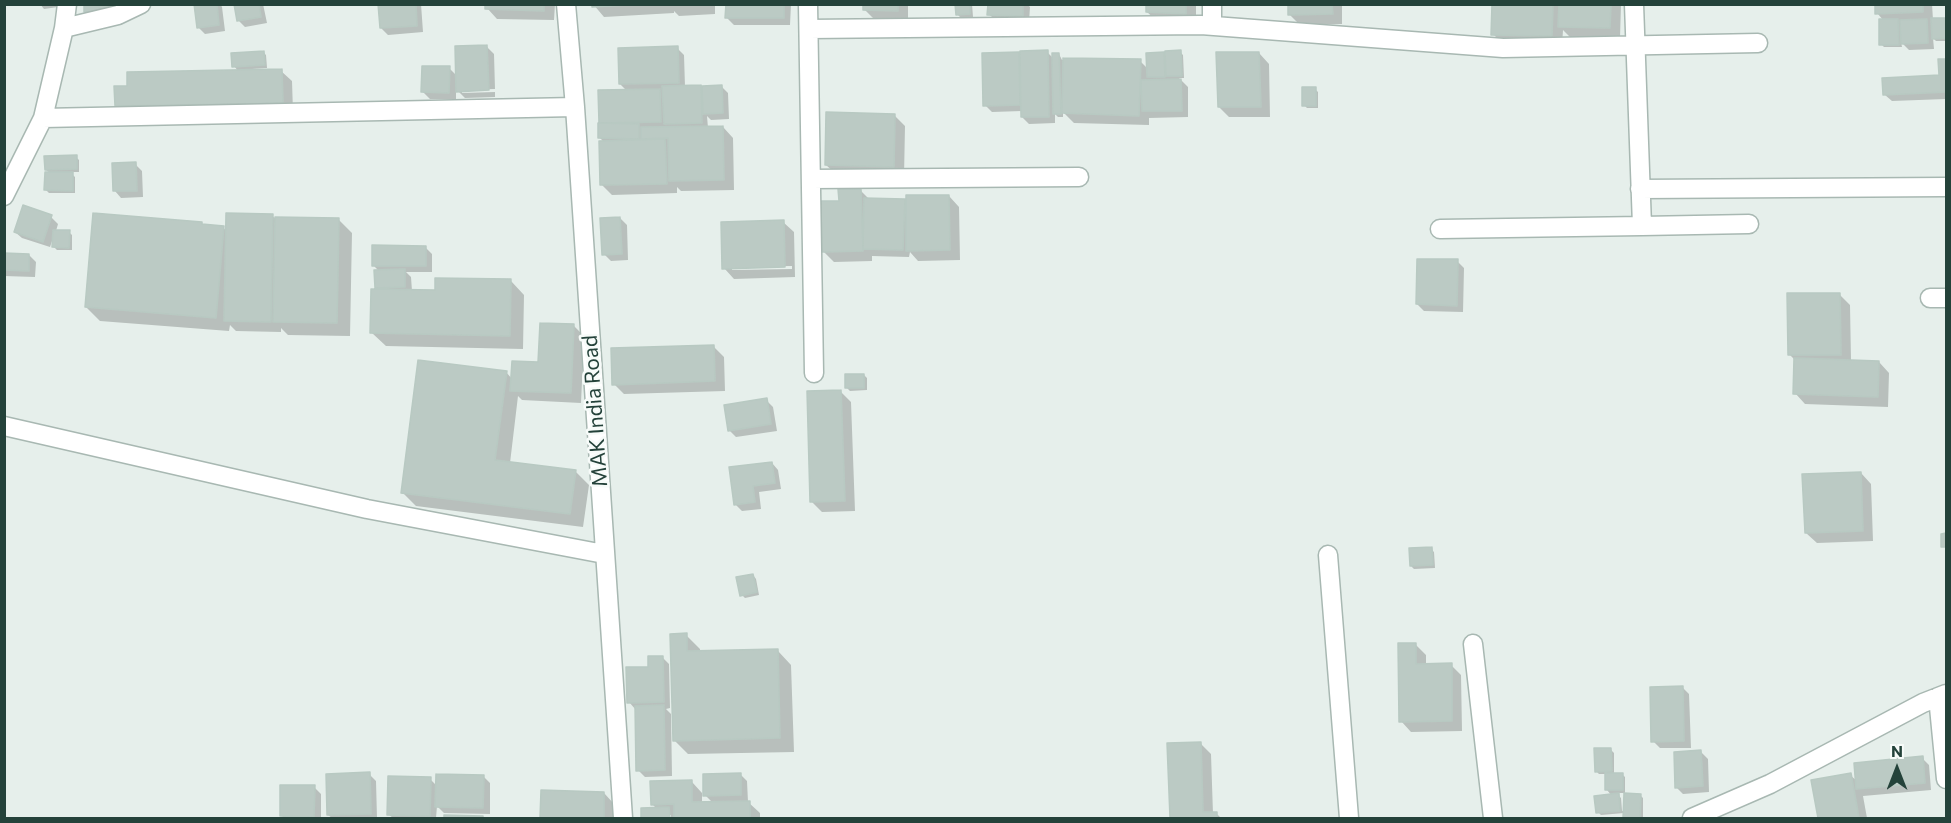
<!DOCTYPE html>
<style>
body{margin:0}
#map{position:relative;width:1951px;height:823px;overflow:hidden;background:#e6efeb;font-family:Commissioner,sans-serif}
canvas{display:block}
.frame{position:absolute;inset:0;border:6px solid #24423a;pointer-events:none}
.north{position:absolute;left:1867px;top:739px;width:60px;height:60px;-webkit-text-stroke:4px #f7fbf9;paint-order:stroke;rotate:0deg;font-size:16px;font-weight:700;line-height:24px;text-align:center;color:#24423a}
.north::after{content:'';display:block;margin:auto;width:21px;height:27px;background:#24423a;clip-path:polygon(50% 0,100% 100%,50% 72%,0 100%)}
</style>
<div id="map">
<canvas width="1951" height="823"></canvas>
<div class="frame"></div>
<div class="north">N</div>
</div>
<script>
const ctx = document.querySelector('canvas').getContext('2d');
ctx.lineJoin = 'round';
function paint(path, color) { ctx.fillStyle = color; ctx.fill(path, 'evenodd'); }
const poly = rows => new Path2D(rows.map(r => 'M' + r).join(''));
function stroke(path, color, width, dash) { ctx.strokeStyle = color; ctx.lineWidth = width; ctx.lineCap = dash ? 'butt' : 'round'; ctx.setLineDash(dash || []); ctx.stroke(path); }
function write(font, color, halo, rows, align = 'center') {
  ctx.font = font + ' Commissioner,sans-serif'; ctx.lineWidth = 5; ctx.setLineDash([]); ctx.textBaseline = 'middle'; ctx.strokeStyle = halo; ctx.fillStyle = color; for (const [text, x, y, turn = 0] of rows) {
    ctx.save(); ctx.translate(x, y); ctx.rotate((+turn || 0) * Math.PI / 180); ctx.textAlign = isNaN(turn) ? turn : align; if (halo) ctx.strokeText(text, 0, 0); ctx.fillText(text, 0, 0); ctx.restore();
  }
}
paint(poly([
 [40,4,57,4,58,7,44,9],
 [196,4,220,4,222,7,225,31,205,34,198,27],
 [236,4,263,4,267,23,245,27,239,21],
 [380,4,421,4,423,32,388,35,381,28],
 [487,4,555,4,554,20,497,19,487,8],
 [593,4,715,4,715,14,679,16,674,11,674,13,604,17],
 [727,4,791,4,790,25,734,25,727,18],
 [865,4,908,4,908,21,875,20,865,10],
 [957,4,972,4,973,17,960,17,957,14],
 [988,4,1027,4,1030,7,1029,22,996,21,989,14],
 [1147,4,1196,4,1196,24,1158,22,1147,12],
 [1289,4,1342,4,1342,24,1300,25,1290,15],
 [1494,4,1621,4,1620,38,1570,37,1563,30,1562,46,1503,44,1493,34],
 [1876,4,1932,4,1933,20,1945,19,1946,21,1946,41,1936,41,1933,38,1934,49,1909,50,1901,42,1902,47,1884,47,1881,44,1884,21,1877,13],
 [487,47,494,54,495,89,462,90,462,93,495,92,495,97,465,98,456,89,456,99,430,99,423,92,449,68,457,76],
 [677,48,684,55,685,87,700,86,704,90,721,86,728,93,729,119,711,120,707,116,708,128,723,127,733,138,734,190,681,191,677,187,677,193,612,195,602,185,604,142,599,137,599,91,627,91,620,84],
 [263,52,266,55,267,68,252,69,252,71,281,71,292,81,293,112,126,115,116,105,128,87,239,72,234,66],
 [1047,52,1053,58,1059,54,1062,60,1140,61,1148,69,1163,53,1167,57,1180,52,1183,55,1184,78,1179,78,1188,87,1188,117,1149,118,1149,125,1074,123,1063,112,1063,117,1058,117,1055,114,1055,123,1029,124,1022,117,1022,111,992,112,985,105,1018,53,1022,57],
 [1259,53,1269,64,1270,117,1229,117,1219,107],
 [1940,61,1946,61,1946,99,1892,101,1885,95,1941,77],
 [1315,89,1318,92,1318,108,1307,108,1304,105],
 [894,115,905,126,904,177,837,175,826,165],
 [76,157,79,160,79,172,70,172,75,177,75,193,49,193,46,190,50,173,46,170],
 [135,164,142,171,143,197,121,198,115,191],
 [861,191,869,199,904,200,907,204,949,196,959,207,960,260,918,261,910,252,909,257,872,256,872,261,834,262,823,251,840,202],
 [272,216,275,218,338,219,352,233,350,336,288,335,281,328,281,332,236,331,230,325,229,331,100,321,86,307,202,224,204,226,223,227,227,232],
 [51,217,58,224,56,231,69,232,72,235,72,250,57,250,54,247,53,238,50,247,22,238,15,232],
 [620,218,627,225,628,260,611,261,604,254],
 [783,222,794,232,795,277,734,279,724,268],
 [792,266,792,269,732,270,732,267],
 [425,247,432,254,432,272,406,272,411,277,412,291,436,291,511,281,524,295,523,349,386,346,372,333,379,290,377,288,379,271,373,265],
 [4,254,29,255,36,262,35,277,4,276],
 [1457,261,1464,268,1463,312,1424,311,1417,304],
 [1839,294,1850,305,1851,361,1879,362,1889,373,1888,407,1805,404,1795,393,1796,361,1790,355],
 [574,326,584,336,581,403,522,400,518,396,510,463,575,471,589,485,583,527,416,506,402,492,506,372,512,379,539,364],
 [713,346,724,357,725,391,624,394,614,384],
 [864,375,867,378,867,390,850,391,847,388],
 [841,392,851,402,855,511,822,512,812,502],
 [766,400,773,407,777,431,736,437,729,430],
 [772,463,778,470,781,489,759,492,761,509,742,511,735,504],
 [1861,473,1871,484,1873,541,1817,543,1806,533],
 [1431,549,1434,552,1435,568,1414,569,1411,566],
 [753,575,756,579,759,595,745,598,742,595],
 [686,635,700,649,700,653,778,651,791,665,794,752,688,754,674,740],
 [1416,645,1426,655,1426,665,1451,665,1461,675,1462,731,1411,732,1401,721],
 [662,657,669,664,670,708,666,709,671,714,672,776,645,777,638,770,636,710,629,702,650,668],
 [1682,687,1689,694,1691,748,1660,748,1653,741],
 [1200,743,1211,754,1213,814,1216,813,1221,818,1171,818,1169,744],
 [1610,749,1614,753,1614,774,1622,774,1625,777,1625,795,1640,795,1643,798,1643,818,1624,818,1624,813,1601,815,1598,812,1612,796,1607,790,1606,774,1599,774,1596,771],
 [1616,793,1625,793,1625,811,1622,811,1621,798],
 [1701,752,1708,759,1709,792,1683,794,1676,787],
 [1922,758,1929,765,1931,790,1863,796,1867,818,1820,818,1813,782,1850,775,1857,781],
 [369,774,376,781,377,818,332,818,328,815],
 [740,774,747,781,748,802,760,813,760,818,671,818,671,815,668,815,668,818,643,818,643,809,657,809,652,804,692,782,702,793,702,803,713,803,705,795],
 [483,776,490,783,490,814,444,813,437,806,436,818,393,818,388,814,430,779,437,786],
 [314,787,321,794,321,818,284,818,281,815],
 [542,792,604,793,614,804,614,818,542,818]
]), '#0003');
const building = poly([
 [84,4,114,4,114,11,84,12,84,4],
 [194,4,217,4,219,25,197,28,194,4],
 [234,4,259,4,261,17,237,21,234,4],
 [378,4,416,4,417,26,380,28,378,4],
 [485,4,544,4,544,11,485,9,485,4],
 [592,4,643,4,592,7,592,4],
 [726,4,784,4,784,18,725,18,726,4],
 [863,4,898,4,898,11,863,10,863,4],
 [955,4,970,4,970,14,956,15,955,4],
 [988,4,1023,4,1023,16,987,15,988,4],
 [1146,4,1186,4,1186,14,1146,12,1146,4],
 [1288,4,1332,4,1333,14,1288,15,1288,4],
 [1492,4,1553,4,1552,36,1491,35,1492,4],
 [1559,4,1611,4,1610,28,1558,27,1559,4],
 [1875,4,1923,4,1923,12,1875,14,1875,4],
 [1931,18,1945,18,1946,38,1932,39,1931,18],
 [1879,19,1898,19,1899,45,1879,45,1879,19],
 [1927,19,1928,43,1901,44,1900,20,1927,19],
 [487,45,489,90,456,92,455,46,487,45],
 [678,46,679,83,619,84,618,48,678,46],
 [1048,50,1049,117,1021,117,1020,51,1048,50],
 [1181,50,1182,76,1166,76,1165,51,1181,50],
 [264,51,265,65,232,67,231,53,264,51],
 [1019,52,1020,105,983,106,982,53,1019,52],
 [1164,52,1165,77,1147,77,1146,53,1164,52],
 [1216,52,1259,52,1261,107,1218,107,1216,52],
 [1052,53,1059,53,1061,114,1053,114,1052,53],
 [1063,58,1141,59,1139,116,1062,113,1063,58],
 [1938,59,1946,59,1946,92,1883,95,1882,78,1939,75,1938,59],
 [422,66,450,66,449,93,421,92,422,66],
 [282,69,283,103,115,106,114,86,127,86,127,72,282,69],
 [1181,79,1182,111,1142,111,1141,80,1181,79],
 [701,85,702,123,664,124,662,86,701,85],
 [722,85,723,113,703,114,702,86,722,85],
 [1302,87,1316,87,1316,106,1302,106,1302,87],
 [660,89,661,122,599,123,598,90,660,89],
 [826,112,895,114,894,167,825,165,826,112],
 [598,123,639,124,639,139,598,138,598,123],
 [723,126,724,180,669,181,668,138,641,139,641,127,723,126],
 [665,139,667,184,600,185,599,141,665,139],
 [77,155,77,169,45,170,44,156,77,155],
 [136,162,137,191,113,191,112,163,136,162],
 [45,172,73,172,73,191,44,190,45,172],
 [838,189,861,189,863,251,822,252,821,201,839,201,838,189],
 [906,195,949,195,950,250,906,251,906,195],
 [864,198,905,199,903,250,863,249,864,198],
 [23,205,52,215,43,242,14,232,23,205],
 [93,213,202,222,202,224,224,226,216,318,85,307,93,213],
 [226,213,273,214,271,322,224,321,226,213],
 [275,217,339,218,337,323,273,322,275,217],
 [620,217,622,254,602,255,600,218,620,217],
 [784,220,785,267,722,269,721,222,784,220],
 [53,230,70,230,69,248,52,247,53,230],
 [372,245,426,246,426,266,372,266,372,245],
 [4,253,29,254,29,271,4,270,4,253],
 [1417,259,1458,259,1457,306,1416,304,1417,259],
 [405,269,405,287,375,288,374,270,405,269],
 [435,278,511,279,510,336,370,333,371,289,435,290,435,278],
 [1787,293,1840,293,1841,355,1788,355,1787,293],
 [540,323,574,324,571,393,510,391,512,361,538,362,540,323],
 [714,345,715,381,612,385,611,348,714,345],
 [1794,358,1879,361,1878,397,1793,394,1794,358],
 [418,360,507,371,495,460,576,470,570,514,401,493,418,360],
 [845,374,864,374,864,388,845,388,845,374],
 [841,390,845,501,810,502,807,391,841,390],
 [767,398,771,424,728,431,724,405,767,398],
 [772,462,775,483,753,486,755,502,734,505,729,467,772,462],
 [1861,472,1863,531,1805,533,1802,474,1861,472],
 [1946,533,1946,547,1941,547,1941,534,1946,533],
 [1432,547,1433,565,1410,566,1409,548,1432,547],
 [753,574,757,592,740,596,736,577,753,574],
 [687,633,687,651,778,649,780,738,673,741,670,634,687,633],
 [1398,643,1416,643,1416,664,1452,663,1452,721,1399,722,1398,643],
 [648,656,663,656,664,702,627,703,626,667,648,667,648,656],
 [1683,686,1684,741,1651,742,1650,687,1683,686],
 [664,705,665,770,636,771,635,706,664,705],
 [1201,742,1203,812,1217,812,1217,818,1170,818,1167,743,1201,742],
 [1594,748,1611,748,1612,771,1595,772,1594,748],
 [1701,750,1703,786,1675,788,1674,752,1701,750],
 [1923,756,1925,783,1856,789,1854,763,1923,756],
 [370,772,371,814,327,815,326,774,370,772],
 [741,773,741,795,703,796,703,774,741,773],
 [1605,773,1623,773,1623,790,1605,790,1605,773],
 [1851,773,1859,818,1818,818,1811,780,1851,773],
 [436,774,484,775,483,808,435,807,436,774],
 [388,776,431,777,430,816,387,815,388,776],
 [692,780,692,802,750,801,750,818,674,818,674,804,651,805,650,781,692,780],
 [280,785,315,785,314,817,280,816,280,785],
 [541,790,604,792,604,818,540,818,541,790],
 [1619,793,1620,811,1596,813,1594,796,1619,793],
 [1624,793,1641,794,1640,818,1623,818,1624,793],
 [669,807,670,818,641,818,641,808,669,807],
 [444,815,483,816,483,818,444,818,444,815]
]);
paint(building, '#bbcac4');
stroke(building, '#b8c9c2', 1.5);
const minor = poly([
 [566,4,575,107,623,818],
 [808,4,814,373],
 [1212,26,1212,4],
 [64,28,118,15,141,4],
 [809,29,1201,25,1503,48,1758,43],
 [43,118,575,107],
 [811,179,1079,177],
 [1640,189,1946,187],
 [4,196,43,118,64,28,67,4],
 [1642,226,1749,224],
 [1440,229,1642,226,1634,4],
 [1930,298,1946,298],
 [4,426,367,509,604,554],
 [1328,555,1349,818],
 [1473,644,1493,818],
 [1938,697,1946,779],
 [1692,818,1770,784,1923,703,1946,694]
]);
stroke(minor, '#a8b8b2', 21);
stroke(minor, '#fff', 18);
write('21px', '#24423a', '#f7fbf9', [
 ["MAK India Road",595,411,-94]
]);
</script>
